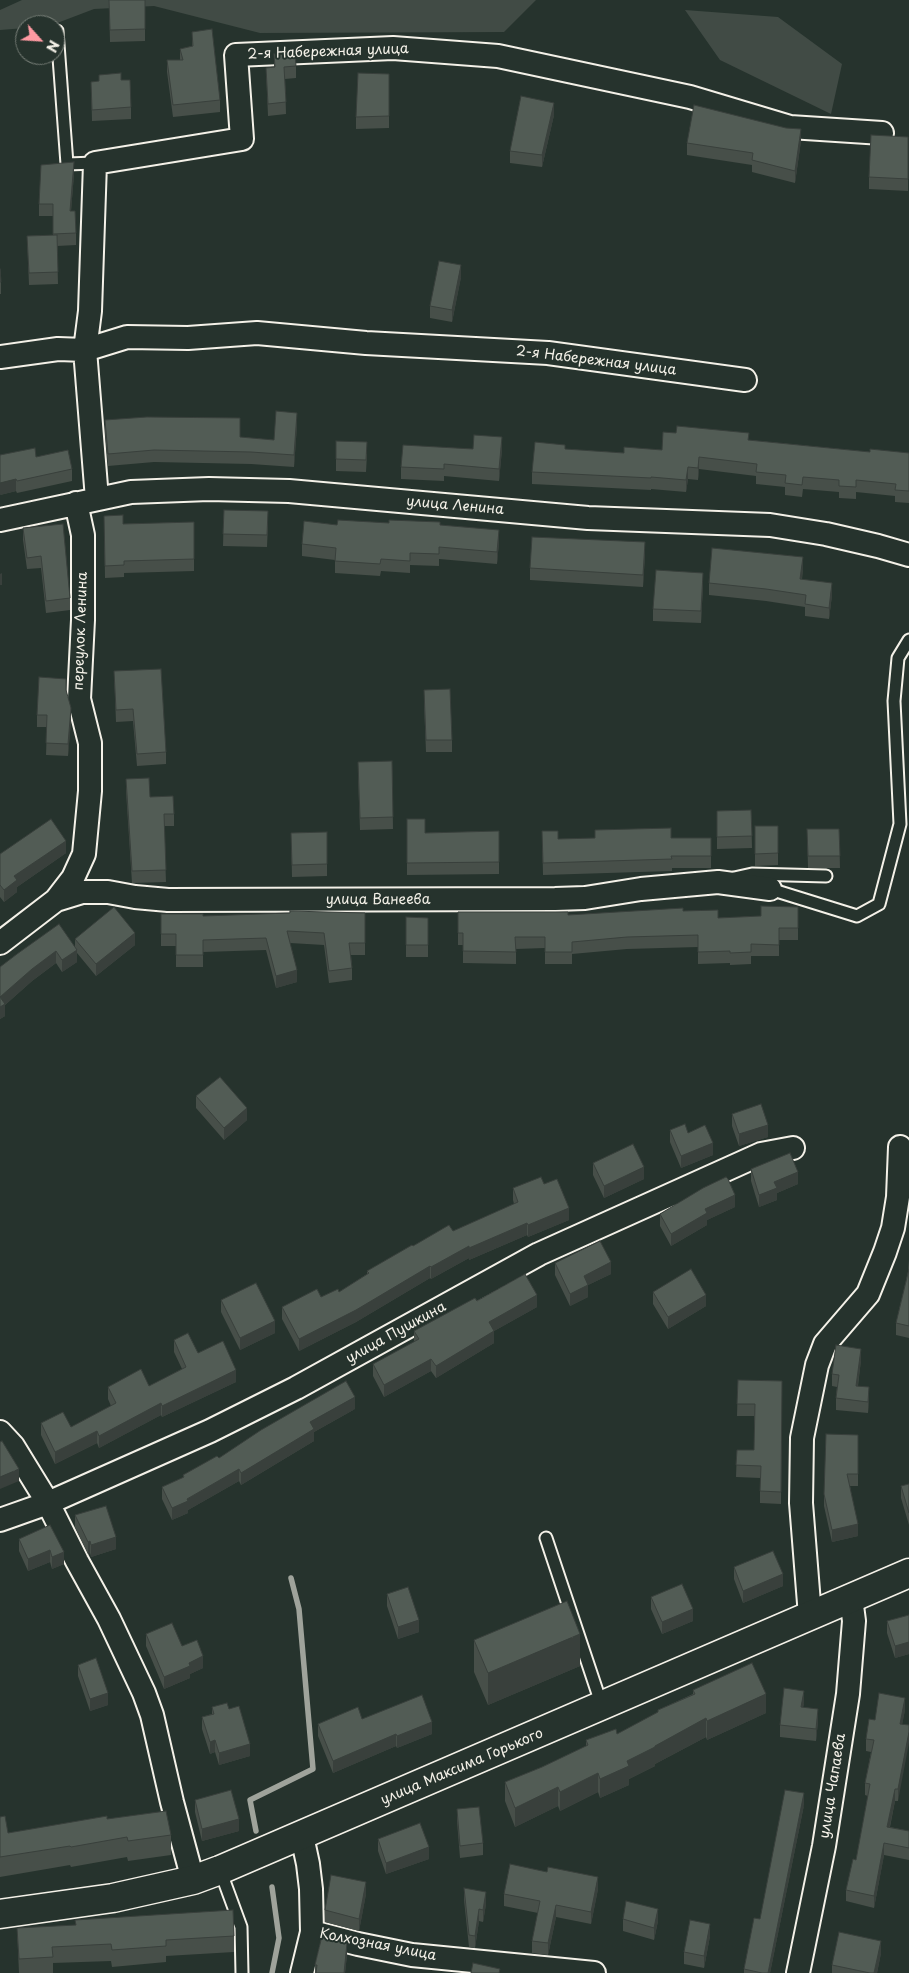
<!DOCTYPE html>
<meta charset="utf-8">
<style>
body{margin:0}
#map{position:relative;width:909px;height:1973px;overflow:hidden;background:#26332d;font-family:"Playpen Sans",sans-serif}
canvas{display:block}
.north{position:absolute;left:15px;top:15px;width:50px;height:50px;box-sizing:border-box;background:#26332d;border:1px solid #787f78;border-radius:50%;rotate:116deg;font-size:14px;font-weight:700;line-height:20px;text-align:center;color:#f4f1e8}
.north::after{content:'';display:block;margin:auto;width:18px;height:22px;background:#ff9aa2;clip-path:polygon(50% 0,100% 100%,50% 72%,0 100%)}
</style>
<div id="map">
<canvas width="909" height="1973"></canvas>
<div class="north">N</div>
</div>
<script>
const ctx = document.querySelector('canvas').getContext('2d');
ctx.lineJoin = 'round';
function paint(path, color) { ctx.fillStyle = color; ctx.fill(path, 'evenodd'); }
const poly = rows => new Path2D(rows.map(r => 'M' + r).join(''));
function stroke(path, color, width, dash) { ctx.strokeStyle = color; ctx.lineWidth = width; ctx.lineCap = dash ? 'butt' : 'round'; ctx.setLineDash(dash || []); ctx.stroke(path); }
function write(font, color, halo, rows, align = 'center') {
  ctx.font = font + ' "Playpen Sans",sans-serif'; ctx.lineWidth = 4; ctx.setLineDash([]); ctx.textBaseline = 'middle'; ctx.strokeStyle = halo; ctx.fillStyle = color; for (const [text, x, y, turn = 0] of rows) {
    ctx.save(); ctx.translate(x, y); ctx.rotate((+turn || 0) * Math.PI / 180); ctx.textAlign = isNaN(turn) ? turn : align; if (halo) ctx.strokeText(text, 0, 0); ctx.fillText(text, 0, 0); ctx.restore();
  }
}
paint(poly([
 [22,0,536,0,504,32,260,33,154,6,94,9,52,25,25,25,25,28,0,30,0,10],
 [685,10,778,17,842,64,831,114,720,60]
]), '#414b45');
stroke(poly([
 [256,1831,250,1800,313,1769,299,1609,291,1578],
 [272,1973,279,1938,272,1887]
]), '#9fa39b', 5.5);
const lane = poly([
 [57,31,67,164,95,163],
 [734,878,752,874,826,876],
 [770,889,857,916,879,904,900,824,894,701,898,658,909,640],
 [546,1538,602,1706],
 [220,1870,241,1927,242,1973]
]);
const street = poly([
 [0,357,58,349,85,350,127,337,188,338,257,333,366,343,548,353,745,380],
 [97,499,85,350,90,311,95,163,242,139,236,55,393,48,498,56,690,97,790,127,882,133],
 [0,520,131,492,209,489,289,491,588,518,770,525,826,534,878,546,909,555],
 [56,900,73,878,84,854,90,791,90,743,79,699,83,620,83,535,76,503],
 [0,943,56,900,82,892,108,892,135,897,168,900,555,899,585,898,641,889,718,882,770,889],
 [0,1432,13,1446,48,1503,77,1561,109,1619,144,1693,152,1715,172,1802,193,1880],
 [0,1520,48,1503,210,1431,296,1388,539,1254,761,1154,793,1148],
 [810,1616,801,1503,802,1438,817,1365,825,1344,868,1294,885,1252,893,1228,898,1197,900,1147],
 [312,1932,358,1944,412,1955,594,1973],
 [302,1973,312,1932,311,1889,308,1864,302,1836],
 [798,1973,824,1846,848,1694,854,1621,851,1598]
]);
const secondary = poly([
 [0,1914,113,1898,193,1880,220,1870,909,1573]
]);
stroke(lane, '#f4f1e8', 15);
stroke(street, '#f4f1e8', 26);
stroke(secondary, '#f4f1e8', 31);
stroke(lane, '#26332d', 11);
stroke(street, '#26332d', 22);
stroke(secondary, '#26332d', 28);
paint(poly([
 [109,0,145,0,145,41,110,42],
 [192,32,220,100,220,112,173,117,167,72,167,60,180,60,180,49,192,46],
 [274,54,296,66,296,78,285,79,286,114,268,116,266,68,274,67],
 [389,74,389,128,356,129,356,117],
 [91,82,131,107,131,119,92,121],
 [554,115,542,167,510,163,510,151],
 [908,137,908,191,869,189,869,177],
 [801,141,795,183,752,172,752,165,687,155,687,143],
 [74,174,71,211,76,233,76,245,57,246,58,284,29,285,27,236,53,235,53,216,39,216,39,204],
 [0,269,1,282,1,294,0,294],
 [461,277,452,322,430,318,430,306],
 [105,420,240,437,274,440,297,425,294,467,251,464,154,462,108,466,105,432],
 [749,440,870,452,909,453,909,503,895,502,895,496,856,492,856,499,839,498,839,492,803,489,802,497,785,495,785,487,756,484,756,476,699,469,698,480,688,479,686,492,651,489,651,490,532,484,532,472,565,449,624,453,662,450],
 [336,441,367,454,366,472,336,471],
 [473,449,502,449,499,481,444,476,444,481,401,479,401,467],
 [36,457,72,469,72,481,17,493,16,491,0,495],
 [224,510,268,523,267,547,223,546],
 [104,516,123,524,194,522,194,571,124,573,124,577,105,578],
 [389,523,440,525,499,542,497,564,439,559,439,566,410,565,410,573,381,571,380,576,335,573,335,560,302,556,302,544,337,525],
 [23,528,70,598,70,610,46,613,41,568,27,569,23,540],
 [645,554,643,587,530,580,530,568],
 [803,569,802,579,832,595,829,619,805,616,805,607,766,601,709,595,709,583],
 [703,585,701,623,653,621,653,609],
 [114,671,166,752,166,764,137,766,133,721,116,722],
 [66,690,71,720,68,756,46,755,47,727,37,727,37,715],
 [424,702,452,740,452,752,426,752],
 [392,761,393,829,360,830,358,774],
 [126,779,174,814,174,826,164,826,166,882,132,883,126,791],
 [751,810,752,848,717,849,717,811],
 [407,819,425,833,499,831,499,874,407,875],
 [755,826,778,826,778,865,755,866],
 [807,829,839,829,840,868,808,868],
 [542,831,558,839,671,838,711,838,711,868,672,868,672,871,543,875],
 [327,832,327,876,292,877,291,833],
 [66,853,17,887,17,892,4,902,0,897,0,854],
 [798,907,798,940,779,940,779,956,751,956,751,964,730,965,730,963,698,964,698,947,627,949,572,954,572,964,545,964,545,948,516,949,516,964,463,963,463,945,458,945,458,912,568,915,683,911,718,918,761,916],
 [365,913,365,955,351,955,352,968,352,980,329,983,324,945,290,943,297,982,276,988,266,950,203,952,203,967,176,967,176,946,161,946,161,914,203,916],
 [406,917,428,918,428,957,406,957],
 [75,939,135,945,96,976,77,953,77,962,62,972,56,963,32,981,5,1005,5,1016,0,1019,0,967,17,954,75,947],
 [196,1096,247,1120,224,1140,196,1108],
 [732,1114,768,1137,739,1146,732,1126],
 [670,1130,688,1133,713,1155,681,1168,670,1142],
 [593,1163,644,1179,604,1198,593,1175],
 [751,1169,798,1184,777,1193,777,1200,759,1207,751,1181],
 [544,1184,569,1220,528,1237,527,1235,469,1260,469,1258,431,1279,430,1278,356,1322,299,1351,282,1319,282,1307,321,1297,339,1292,367,1274,367,1271,413,1246,453,1231,514,1204,513,1200,513,1188],
 [735,1207,707,1220,707,1225,671,1246,660,1226,660,1214],
 [909,1259,909,1338,896,1335,896,1323,908,1272],
 [555,1263,611,1274,588,1285,588,1297,570,1306,555,1275],
 [653,1292,706,1306,668,1329,653,1304],
 [221,1300,275,1333,240,1350,221,1312],
 [477,1301,537,1307,494,1331,494,1343,436,1378,431,1371,384,1397,373,1376,373,1364,414,1342,414,1331],
 [174,1340,198,1353,236,1382,162,1417,161,1415,99,1448,97,1443,55,1464,41,1435,41,1423,71,1427,111,1406,108,1399,108,1387,149,1386,182,1369,174,1352],
 [861,1360,858,1386,869,1399,868,1413,836,1410,836,1398,837,1387,832,1386,832,1374],
 [738,1380,782,1381,781,1504,760,1503,760,1478,736,1477,737,1450,754,1450,754,1416,737,1416],
 [355,1409,314,1432,314,1441,241,1485,239,1481,188,1510,188,1513,172,1520,162,1499,162,1487,183,1478,183,1475,219,1458],
 [858,1435,858,1486,850,1486,858,1536,832,1542,824,1506,824,1494],
 [909,1484,909,1525,901,1498,901,1486],
 [75,1515,116,1549,91,1557,90,1553,88,1554,75,1527],
 [19,1539,64,1552,64,1564,52,1569,50,1562,28,1571,19,1551],
 [734,1567,783,1586,743,1603,734,1579],
 [387,1594,419,1632,398,1639,387,1606],
 [651,1597,693,1621,662,1634,651,1609],
 [909,1615,909,1654,895,1658,887,1633,887,1621],
 [146,1634,203,1668,190,1674,190,1678,164,1689,146,1646],
 [474,1640,580,1666,488,1705,474,1672],
 [78,1665,108,1705,90,1711,78,1676],
 [693,1690,766,1713,707,1740,706,1737,655,1764,655,1766,629,1779,629,1785,600,1798,598,1792,560,1811,558,1806,515,1827,505,1801,505,1782,542,1767,586,1746,586,1740,617,1734,658,1713,658,1710,693,1694],
 [804,1703,803,1707,818,1721,816,1741,780,1737,780,1725],
 [212,1707,229,1709,250,1756,219,1765,215,1752,210,1754,202,1729,202,1717,212,1714],
 [905,1710,902,1724,898,1801,895,1801,890,1827,909,1831,909,1860,884,1855,874,1908,846,1901,846,1890,856,1860,868,1796,865,1795,865,1783,871,1752,866,1751,866,1739,875,1720],
 [362,1719,432,1734,397,1748,396,1746,333,1773,318,1736,318,1724],
 [195,1800,239,1831,202,1841,195,1812],
 [804,1805,770,1973,744,1973,744,1969,760,1919],
 [457,1809,483,1843,483,1855,460,1858,457,1821],
 [0,1817,8,1833,107,1819,171,1835,171,1855,128,1861,127,1857,71,1867,70,1865,0,1877],
 [378,1839,429,1859,386,1874,378,1851],
 [464,1888,486,1904,483,1922,479,1921,475,1948,469,1947,464,1900],
 [598,1889,591,1924,556,1917,548,1955,532,1953,532,1941,538,1913,504,1906,504,1894],
 [366,1894,359,1931,325,1922,325,1910],
 [623,1919,658,1921,654,1940,623,1931],
 [17,1928,234,1936,234,1952,166,1956,166,1962,112,1967,111,1961,53,1963,53,1973,19,1973],
 [710,1936,704,1968,684,1964,684,1952],
 [881,1953,877,1973,832,1973,832,1965],
 [347,1955,345,1973,315,1973,315,1965]
]), '#474f49');
paint(poly([
 [554,103,554,115,542,167,542,155],
 [801,129,801,141,795,183,795,171],
 [74,162,74,174,70,223,70,211],
 [461,265,461,277,452,322,452,310],
 [297,413,297,425,294,467,294,455],
 [502,437,502,449,499,481,499,469],
 [699,457,699,469,698,480,698,468],
 [688,467,688,479,686,492,686,480],
 [16,479,16,491,0,495,0,483],
 [499,530,499,542,497,564,497,552],
 [645,542,645,554,643,587,643,575],
 [803,557,803,569,800,590,800,579],
 [2,573,2,585,0,585,0,574],
 [703,573,703,585,701,623,701,611],
 [832,583,832,595,829,619,829,608],
 [71,708,71,720,68,756,68,744],
 [66,841,66,853,17,887,17,892,4,902,4,890,14,876],
 [135,933,135,945,96,976,96,964],
 [77,950,77,962,62,972,62,960],
 [56,951,56,963,32,981,5,1005,5,1016,0,1019,0,997,32,969],
 [297,970,297,982,276,988,276,976],
 [247,1108,247,1120,224,1140,224,1128],
 [768,1125,768,1137,739,1146,739,1134],
 [713,1143,713,1155,681,1168,681,1156],
 [644,1167,644,1179,604,1198,604,1186],
 [798,1172,798,1184,777,1193,777,1200,759,1207,759,1195,774,1182],
 [735,1195,735,1207,707,1220,707,1225,671,1246,671,1234,705,1209],
 [569,1208,569,1220,528,1237,528,1225],
 [527,1223,527,1235,469,1260,469,1248],
 [469,1246,469,1258,431,1279,431,1267],
 [611,1262,611,1274,588,1285,588,1297,570,1306,570,1294,584,1276],
 [430,1266,430,1278,356,1322,299,1351,299,1339],
 [537,1295,537,1307,494,1331,494,1343,436,1378,436,1366,489,1322],
 [706,1295,706,1306,668,1329,668,1317],
 [275,1321,275,1333,240,1350,240,1338],
 [861,1349,861,1360,856,1398,856,1386],
 [431,1359,431,1371,384,1397,384,1385],
 [236,1370,236,1382,162,1417,162,1406],
 [869,1387,869,1399,868,1413,868,1402],
 [355,1397,355,1409,314,1432,314,1441,241,1485,241,1473,310,1422],
 [161,1403,161,1415,99,1448,99,1436],
 [97,1431,97,1443,55,1464,55,1452],
 [19,1469,19,1481,0,1489,0,1477],
 [239,1469,239,1481,188,1510,188,1513,172,1520,172,1508],
 [858,1524,858,1536,832,1542,832,1530],
 [116,1537,116,1549,91,1557,91,1545],
 [90,1541,90,1553,88,1554,88,1542],
 [50,1550,50,1562,28,1571,28,1559],
 [64,1552,64,1564,52,1569,52,1557],
 [783,1574,783,1586,743,1603,743,1591],
 [693,1609,693,1621,662,1634,662,1622],
 [419,1620,419,1632,398,1639,398,1627],
 [580,1634,580,1666,488,1705,488,1673],
 [909,1642,909,1654,895,1658,895,1646],
 [203,1656,203,1668,190,1674,190,1678,164,1689,164,1677,189,1663],
 [804,1691,804,1703,801,1719,801,1707],
 [108,1693,108,1705,90,1711,90,1699],
 [766,1694,766,1713,707,1740,707,1721],
 [905,1698,905,1710,900,1736,900,1724],
 [818,1709,818,1721,816,1741,816,1729],
 [706,1718,706,1737,655,1764,655,1766,629,1779,629,1785,600,1798,600,1779,627,1761],
 [432,1722,432,1734,397,1748,397,1736],
 [909,1732,909,1743,898,1801,898,1789],
 [396,1734,396,1746,333,1773,333,1761],
 [215,1740,215,1752,210,1754,210,1742],
 [250,1744,250,1756,219,1765,219,1753],
 [598,1773,598,1792,560,1811,560,1792],
 [558,1787,558,1806,515,1827,515,1808],
 [895,1789,895,1801,887,1839,887,1827],
 [804,1793,804,1805,770,1973,768,1973],
 [239,1819,239,1831,202,1841,202,1829],
 [884,1843,884,1855,874,1908,874,1896],
 [429,1847,429,1859,386,1874,386,1863],
 [598,1877,598,1889,591,1924,591,1912],
 [366,1882,366,1894,359,1931,359,1919],
 [486,1892,486,1904,483,1922,483,1910],
 [556,1905,556,1917,548,1955,548,1943],
 [479,1909,479,1921,475,1948,475,1936],
 [658,1909,658,1921,654,1940,654,1928],
 [710,1924,710,1936,704,1968,704,1956],
 [881,1941,881,1953,877,1973,874,1973],
 [347,1943,347,1955,345,1973,344,1973]
]), '#39403c');
const building = poly([
 [109,0,145,0,145,29,110,30,109,0],
 [212,29,220,100,173,105,167,60,183,60,180,49,193,46,192,32,212,29],
 [274,54,295,54,296,66,284,67,286,102,268,104,266,68,275,67,274,54],
 [121,73,121,80,130,80,131,107,92,110,91,82,99,81,99,75,121,73],
 [358,73,389,74,389,116,356,117,358,73],
 [521,96,554,103,542,155,510,151,521,96],
 [694,105,786,128,801,129,795,171,752,160,753,153,687,143,694,105],
 [871,135,908,137,908,179,869,177,871,135],
 [74,162,70,211,75,211,76,233,53,234,53,204,39,204,41,165,74,162],
 [57,235,58,272,29,273,27,236,57,235],
 [439,261,461,265,452,310,430,306,439,261],
 [0,269,1,282,0,282,0,269],
 [276,411,297,413,294,455,251,452,154,450,108,454,105,420,147,417,240,418,240,437,274,440,276,411],
 [677,426,749,433,748,440,870,452,870,449,909,453,909,491,895,490,896,484,856,480,856,487,839,486,839,480,803,477,802,485,785,483,786,475,756,472,757,464,699,457,698,468,688,467,686,480,651,477,651,478,532,472,535,442,565,445,565,449,624,453,624,447,662,450,663,432,676,433,677,426],
 [474,435,502,437,499,469,444,464,444,469,401,467,403,445,473,449,474,435],
 [336,441,367,442,366,460,336,459,336,441],
 [35,448,36,457,68,450,72,469,17,481,16,479,0,483,0,455,35,448],
 [224,510,268,511,267,535,223,534,224,510],
 [123,515,123,524,194,522,194,559,124,561,124,565,105,566,104,516,123,515],
 [338,520,389,523,389,520,440,522,440,525,499,530,497,552,439,547,439,554,410,553,410,561,381,559,380,564,335,561,336,548,302,544,304,521,337,525,338,520],
 [63,524,70,598,46,601,41,556,27,558,23,528,63,524],
 [532,537,645,542,643,575,530,568,532,537],
 [712,548,803,557,800,579,832,583,829,608,805,604,806,595,766,589,709,583,712,548],
 [656,570,703,573,701,611,653,609,656,570],
 [161,669,166,752,137,754,133,709,116,710,114,671,161,669],
 [39,677,66,679,66,690,71,708,68,744,46,743,47,715,37,715,39,677],
 [450,689,452,740,426,740,424,690,450,689],
 [392,761,393,817,360,818,358,762,392,761],
 [149,778,150,797,173,796,174,814,164,814,166,870,132,871,126,779,149,778],
 [751,810,752,836,717,837,717,811,751,810],
 [51,819,66,841,14,876,17,880,4,890,0,885,0,854,51,819],
 [407,819,425,819,425,833,499,831,499,862,407,863,407,819],
 [755,826,778,826,778,853,755,854,755,826],
 [671,828,671,838,711,838,711,856,671,856,672,859,543,863,542,831,558,831,558,839,595,838,595,830,671,828],
 [807,829,839,829,840,856,808,856,807,829],
 [327,832,327,864,292,865,291,833,327,832],
 [761,906,798,907,798,928,779,928,779,945,751,944,751,952,730,953,730,951,698,952,698,935,627,937,572,942,572,952,545,952,545,937,515,937,516,952,463,951,463,933,458,933,458,912,568,912,568,915,683,908,683,911,718,910,718,918,761,916,761,906],
 [114,907,135,933,96,964,75,939,114,907],
 [290,911,365,913,365,943,349,943,352,968,329,971,324,933,287,931,297,970,276,976,266,938,203,940,203,955,176,955,176,934,161,934,161,914,203,914,203,916,290,913,290,911],
 [406,917,428,918,428,945,406,945,406,917],
 [59,924,77,950,62,960,56,951,32,969,0,997,0,967,17,954,59,924],
 [0,997,5,1004,0,1007,0,997],
 [220,1077,247,1108,224,1128,196,1096,220,1077],
 [761,1104,768,1125,739,1134,732,1114,761,1104],
 [685,1124,688,1133,705,1125,713,1143,681,1156,670,1130,685,1124],
 [633,1144,644,1167,604,1186,593,1163,633,1144],
 [790,1153,798,1172,774,1182,777,1188,759,1195,751,1169,790,1153],
 [541,1177,544,1184,557,1179,569,1208,528,1225,527,1223,469,1248,469,1246,431,1267,430,1266,356,1310,299,1339,282,1307,317,1289,321,1297,338,1289,339,1292,369,1273,367,1271,412,1245,413,1246,449,1225,453,1231,518,1202,513,1188,541,1177],
 [726,1177,728,1179,735,1195,705,1209,707,1213,671,1234,660,1214,703,1188,726,1177],
 [600,1241,611,1262,584,1276,588,1285,570,1294,555,1263,600,1241],
 [691,1269,706,1295,668,1317,653,1292,691,1269],
 [909,1269,909,1326,896,1323,909,1269],
 [525,1274,537,1295,489,1322,494,1331,436,1366,431,1359,384,1385,373,1364,419,1339,414,1331,475,1298,477,1301,525,1274],
 [256,1283,275,1321,240,1338,221,1300,256,1283],
 [188,1333,198,1353,223,1341,236,1370,162,1406,161,1403,99,1436,97,1431,55,1452,41,1423,63,1412,71,1427,116,1403,108,1387,141,1369,149,1386,186,1367,174,1340,188,1333],
 [836,1345,861,1349,856,1386,869,1387,868,1402,836,1398,839,1375,832,1374,836,1345],
 [738,1380,782,1381,781,1492,760,1491,761,1466,736,1465,737,1450,754,1450,755,1404,737,1404,738,1380],
 [346,1381,355,1397,310,1422,314,1429,241,1473,239,1469,187,1499,188,1501,172,1508,162,1487,184,1477,183,1475,217,1456,219,1458,261,1430,346,1381],
 [826,1434,858,1435,858,1474,847,1474,858,1524,832,1530,824,1494,826,1434],
 [2,1441,19,1469,0,1477,0,1442,2,1441],
 [909,1484,909,1513,901,1486,909,1484],
 [106,1506,116,1537,91,1545,90,1541,88,1542,75,1515,106,1506],
 [50,1525,64,1552,52,1557,50,1550,28,1559,19,1539,50,1525],
 [773,1551,783,1574,743,1591,734,1567,773,1551],
 [682,1584,693,1609,662,1622,651,1597,682,1584],
 [408,1587,419,1620,398,1627,387,1594,408,1587],
 [567,1601,580,1634,488,1673,474,1640,567,1601],
 [909,1615,909,1642,895,1646,887,1621,909,1615],
 [172,1623,182,1646,197,1640,203,1656,189,1663,190,1666,164,1677,146,1634,172,1623],
 [96,1658,108,1693,90,1699,78,1665,96,1658],
 [752,1663,766,1694,707,1721,706,1718,655,1746,655,1747,627,1761,629,1766,600,1779,598,1773,560,1792,558,1787,515,1808,505,1782,542,1767,588,1745,586,1740,616,1729,617,1734,658,1712,658,1710,695,1694,693,1690,752,1663],
 [784,1688,804,1691,801,1707,818,1709,816,1729,780,1725,784,1688],
 [879,1693,905,1698,900,1724,909,1725,909,1732,898,1789,895,1789,887,1827,909,1831,909,1848,884,1843,874,1896,846,1890,853,1859,856,1860,870,1784,865,1783,874,1740,866,1739,869,1719,875,1720,879,1693],
 [422,1695,432,1722,397,1736,396,1734,333,1761,318,1724,358,1707,362,1719,422,1695],
 [227,1703,229,1709,239,1706,250,1744,219,1753,215,1740,210,1742,202,1717,214,1714,212,1707,227,1703],
 [231,1790,239,1819,202,1829,195,1800,231,1790],
 [785,1790,804,1793,768,1973,762,1973,744,1969,754,1918,760,1919,785,1790],
 [479,1807,483,1843,460,1846,457,1809,479,1807],
 [166,1811,171,1835,128,1841,127,1837,71,1847,70,1846,0,1857,0,1817,5,1816,8,1833,107,1816,107,1819,166,1811],
 [420,1823,429,1847,386,1863,378,1839,420,1823],
 [510,1864,547,1872,548,1867,598,1877,591,1912,556,1905,548,1943,532,1941,540,1901,504,1894,510,1864],
 [331,1875,366,1882,359,1919,325,1910,331,1875],
 [464,1888,486,1892,483,1910,479,1909,475,1936,469,1935,464,1888],
 [626,1901,658,1909,654,1928,623,1919,626,1901],
 [233,1910,234,1936,166,1940,166,1946,112,1950,111,1944,52,1947,53,1957,19,1959,17,1928,76,1925,75,1920,233,1910],
 [690,1920,710,1924,704,1956,684,1952,690,1920],
 [839,1932,881,1941,874,1973,870,1973,832,1965,839,1932],
 [322,1936,347,1943,344,1973,316,1973,317,1965,315,1965,322,1936],
 [473,1963,500,1969,499,1973,471,1973,473,1963]
]);
paint(building, '#525c55');
stroke(building, '#39403c', 1);
write('14px', '#f4f1e8', '#26332d', [
 ["2-я Набережная улица",328,52,-2],
 ["2-я Набережная улица",596,361,7],
 ["улица Ленина",455,506,5],
 ["переулок Ленина",81,631,-88],
 ["улица Ванеева",378,900],
 ["улица Пушкина",396,1333,-29],
 ["улица Максима Горького",462,1767,-23],
 ["улица Чапаева",833,1786,-81],
 ["Колхозная улица",378,1945,11]
]);
</script>
